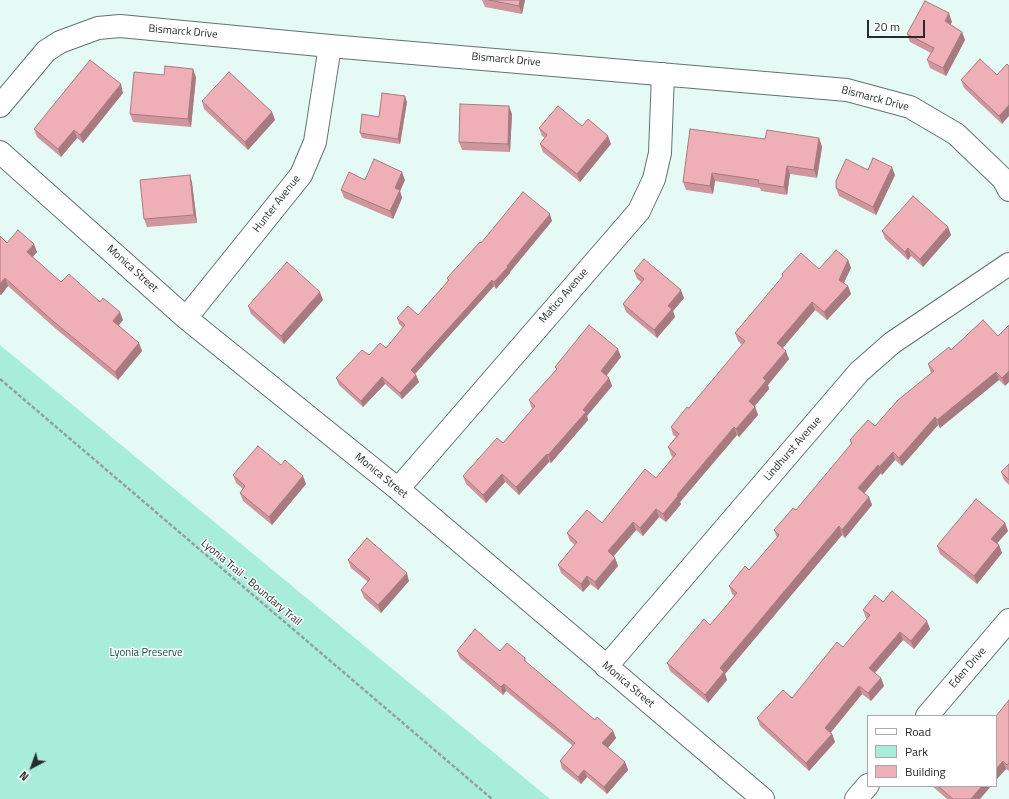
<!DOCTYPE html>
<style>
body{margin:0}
#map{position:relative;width:1009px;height:799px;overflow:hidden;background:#e5faf4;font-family:"Titillium Web",sans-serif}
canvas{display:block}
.legend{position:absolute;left:867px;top:715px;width:130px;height:72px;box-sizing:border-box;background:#fff;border:1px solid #a8abaa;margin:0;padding:5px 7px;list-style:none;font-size:12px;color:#252c2a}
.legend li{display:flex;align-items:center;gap:8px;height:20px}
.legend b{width:20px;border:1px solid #a8abaa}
.north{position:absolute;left:12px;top:747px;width:40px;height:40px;-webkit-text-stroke:3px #fff;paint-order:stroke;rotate:221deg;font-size:11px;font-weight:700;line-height:16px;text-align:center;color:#252c2a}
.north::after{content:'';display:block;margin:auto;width:14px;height:18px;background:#252c2a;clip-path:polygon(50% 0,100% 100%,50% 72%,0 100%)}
.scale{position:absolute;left:867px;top:20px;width:58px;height:18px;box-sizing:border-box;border:2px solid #252c2a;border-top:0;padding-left:5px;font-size:12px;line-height:14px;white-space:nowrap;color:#252c2a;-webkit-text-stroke:3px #fff;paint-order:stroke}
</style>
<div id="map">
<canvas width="1009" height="799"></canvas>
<ul class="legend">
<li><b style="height:5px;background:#fff"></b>Road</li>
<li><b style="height:11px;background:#a7edda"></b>Park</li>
<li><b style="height:11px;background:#efafb7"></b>Building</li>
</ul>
<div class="north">N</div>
<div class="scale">20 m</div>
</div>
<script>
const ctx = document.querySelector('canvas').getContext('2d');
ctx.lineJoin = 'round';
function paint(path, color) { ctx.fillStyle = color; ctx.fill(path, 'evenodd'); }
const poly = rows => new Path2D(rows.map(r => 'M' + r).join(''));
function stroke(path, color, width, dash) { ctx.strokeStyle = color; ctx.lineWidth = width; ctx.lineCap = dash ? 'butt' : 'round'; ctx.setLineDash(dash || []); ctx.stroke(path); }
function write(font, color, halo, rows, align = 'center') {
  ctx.font = font + ' "Titillium Web",sans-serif'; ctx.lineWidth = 3; ctx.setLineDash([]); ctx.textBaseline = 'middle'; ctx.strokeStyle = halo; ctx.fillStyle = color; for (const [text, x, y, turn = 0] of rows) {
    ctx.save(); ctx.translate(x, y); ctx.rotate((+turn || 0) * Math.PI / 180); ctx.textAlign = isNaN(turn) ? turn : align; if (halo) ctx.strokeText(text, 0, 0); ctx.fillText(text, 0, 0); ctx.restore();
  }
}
paint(poly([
 [0,345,550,799,0,799]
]), '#a7edda');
const minor = poly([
 [0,106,46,51,60,42,98,28,120,26,330,46,847,90,910,107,956,134,1003,179,1009,190],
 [0,152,186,318,398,489,763,799],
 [186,318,301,175,315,142,330,46],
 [398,489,639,211,654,179,660,153,663,74],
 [606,667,859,372,892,343,1009,264],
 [927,716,1009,620],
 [856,799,868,785]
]);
stroke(minor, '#61736e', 24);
stroke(poly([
 [0,379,492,799]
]), '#92a19d', 2.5, [4, 2]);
stroke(minor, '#fff', 22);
paint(poly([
 [482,0,525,0,522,14,485,7],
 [952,22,950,24,962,32,965,40,946,76,930,68,927,60,931,53,910,42,907,34],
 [980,59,1002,124,964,88,961,80],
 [164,75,196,77,191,127,133,122,130,114],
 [123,93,83,143,77,138,61,157,37,137,34,129],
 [202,101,272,112,275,120,248,150,204,109],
 [407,102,400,144,362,138,360,133,379,117],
 [512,114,510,152,462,150,459,142],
 [582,126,611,144,580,182,543,152,540,144,545,138,542,136,539,128],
 [819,138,822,147,817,178,790,174,787,195,761,191,760,188,715,181,713,194,686,190,683,182,765,139],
 [868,170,895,175,876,215,839,196,836,188],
 [190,175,192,183,197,223,147,227,144,219],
 [365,180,405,180,400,191,402,198,393,219,344,198,341,190],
 [552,221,510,272,510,273,496,289,494,286,415,374,416,375,419,382,402,399,385,384,363,407,339,385,336,378,369,355,386,348,403,328,399,324,397,318,418,315,448,282,447,278,481,243],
 [948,227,951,235,923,267,911,256,908,260,885,239,882,231],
 [0,236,7,243,37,252,33,257,61,282,100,302,123,320,118,325,139,343,142,351,118,380,56,329,8,286,1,295,0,295],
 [848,260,851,268,844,283,848,286,851,294,827,320,815,310,783,348,789,359,768,385,769,389,755,406,758,415,739,437,737,435,680,502,681,504,666,522,659,517,643,536,636,530,614,556,615,558,618,566,598,590,590,584,583,592,561,573,558,565,575,545,570,541,567,533,602,523,656,478,673,458,671,455,668,447,676,437,673,435,671,427,689,408,742,345,738,341,735,333,783,277,782,274,819,269],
 [634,271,684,298,673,311,675,317,657,338,626,312,623,304,641,282,637,279],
 [323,300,284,344,251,314,248,306],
 [983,320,1005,386,999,380,940,428,938,425,902,466,895,460,882,475,881,473,864,493,869,497,872,505,845,538,842,535,725,674,727,680,708,703,670,671,667,663,710,625,735,596,732,594,729,586,749,570,777,538,774,530,796,510,851,444,850,440,875,426,931,373,928,364,951,350],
 [621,357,606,375,609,378,612,386,587,416,588,420,551,463,549,462,519,495,505,482,486,503,466,484,463,476,503,443,532,409,529,400,556,370,555,367],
 [1009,464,1009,485,1004,480,1001,472],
 [281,465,306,484,272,525,243,501,240,493,243,489,236,483,233,475],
 [1005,523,1008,531,997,543,999,545,1002,553,977,584,940,554,937,546],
 [348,560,409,581,381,613,364,598,361,590,368,582,351,568],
 [883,602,930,629,914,649,903,640,875,673,881,678,884,686,871,701,862,694,830,733,832,734,835,742,809,771,760,726,757,718,792,698,843,647,867,619,866,618,863,610],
 [457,651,500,651,525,658,527,663,595,720,613,731,616,738,608,748,625,762,628,770,607,794,587,777,581,784,562,769,560,761,573,746,506,691,503,695,460,658],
 [1009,700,1009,771,1006,769,996,780],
 [932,786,991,786,980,799,947,799]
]), '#ce969d');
paint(poly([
 [520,0,525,0,522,14,519,6],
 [949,13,952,22,948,29,945,21],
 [962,32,965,40,946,76,943,68],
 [193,69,196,77,191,127,188,119],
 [121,84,123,93,83,143,80,135],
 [405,96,407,102,400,144,398,139],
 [1009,105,1009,116,1002,124,999,116],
 [509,106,512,114,510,152,508,144],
 [272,112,275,120,248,150,245,142],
 [74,130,77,138,61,157,58,149],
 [608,136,611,144,580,182,577,174],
 [819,138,822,147,817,178,814,170],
 [787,166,790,174,787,195,784,187],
 [892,167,895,175,876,215,873,207],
 [402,172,405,180,400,191,402,198,393,219,390,211,395,188],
 [712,173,715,181,713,194,710,186],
 [190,175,192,183,197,223,194,215],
 [550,214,552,221,510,272,510,273,496,289,494,282],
 [948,227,951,235,923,267,920,259],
 [34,244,37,252,30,260,27,252],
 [908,248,911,256,908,260,905,252],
 [848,260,851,268,841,288,839,280],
 [5,278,8,286,1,295,0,293,0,284],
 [492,280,494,286,413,376,411,370],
 [848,286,851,294,827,320,824,312],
 [681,290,684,298,673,311,675,317,657,338,654,330,668,306],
 [320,292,323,300,284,344,281,336],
 [812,302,815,310,780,351,777,343],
 [120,312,123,320,116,329,113,321],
 [139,343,142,351,118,380,115,372],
 [618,349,621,357,604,379,601,371],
 [786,351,789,359,768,385,769,389,752,409,749,401,763,378],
 [1009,371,1009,382,1005,386,1002,378],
 [996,372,999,380,940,428,937,420],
 [416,375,419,382,402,399,400,393],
 [382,377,385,384,363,407,361,401],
 [609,378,612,386,587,416,588,420,551,463,548,455,583,410],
 [755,407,758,415,739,437,736,429],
 [935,417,938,425,902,466,899,458],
 [734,427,737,435,680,502,681,504,666,522,663,514,677,495],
 [893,452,895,460,882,475,879,467],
 [547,454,549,462,519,495,516,487],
 [878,465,881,473,861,497,858,488],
 [502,474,505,482,486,503,483,495],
 [303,476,306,484,272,525,269,517],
 [869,497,872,505,845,538,842,530],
 [656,509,659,517,643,536,640,528],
 [633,522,636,530,611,559,608,551],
 [1005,523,1008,531,994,547,991,539],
 [839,526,842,535,725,674,727,680,708,703,705,695,720,668],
 [999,545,1002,553,977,584,974,576],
 [615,558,618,566,598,590,595,582],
 [407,573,409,581,381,613,378,605],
 [587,576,590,584,583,592,581,584],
 [927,621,930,629,914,649,911,641],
 [900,632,903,640,872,676,869,668],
 [881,678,884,686,871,701,868,693],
 [504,684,506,691,503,695,501,687],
 [859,686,862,694,828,736,825,728],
 [613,731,616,738,605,751,602,743],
 [832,734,835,742,809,771,806,763],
 [1003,761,1006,769,996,780,996,769],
 [625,762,628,770,607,794,604,787],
 [584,770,587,777,581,784,578,777],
 [982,786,991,786,980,799,971,799]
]), '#a77a80');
const building = poly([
 [489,0,520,0,519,6,489,0],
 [925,1,949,13,945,21,962,32,943,68,927,60,934,48,907,34,925,1],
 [980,59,997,75,1007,64,1009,66,1009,105,999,116,961,80,980,59],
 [90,60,121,84,80,135,74,130,58,149,34,129,90,60],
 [165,66,193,69,188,119,130,114,134,72,164,75,165,66],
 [229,72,272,112,245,142,202,101,229,72],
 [382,93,405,96,398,139,360,133,362,114,379,117,382,93],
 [460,104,509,106,508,144,459,142,460,104],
 [558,106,582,126,588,119,608,136,577,174,540,144,547,135,539,128,558,106],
 [690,129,765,139,767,130,819,138,814,170,787,166,784,187,758,183,759,180,712,173,710,186,683,182,690,129],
 [873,158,892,167,873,207,836,188,836,181,846,159,868,170,873,158],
 [374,159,402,172,395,188,400,190,390,211,341,190,349,172,365,180,374,159],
 [190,175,194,215,144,219,140,180,190,175],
 [523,192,550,214,507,266,508,267,494,282,492,280,411,370,416,375,400,393,382,377,361,401,336,378,362,350,369,355,380,343,386,348,405,325,397,318,408,306,418,315,449,280,447,278,480,242,481,243,523,192],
 [913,196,948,227,920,259,908,248,905,252,882,231,913,196],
 [18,230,34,244,27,252,61,282,69,274,100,302,103,298,120,312,113,321,139,343,115,372,53,321,5,278,0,284,0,236,7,243,18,230],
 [836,250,848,260,839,280,848,286,824,312,812,302,777,343,786,351,763,378,766,381,749,401,755,407,736,429,734,427,677,495,678,496,663,514,656,509,640,528,633,522,608,551,615,558,595,582,587,576,581,584,558,565,577,542,567,533,587,510,602,523,645,469,656,478,676,454,668,447,679,434,671,427,687,407,689,408,745,341,735,333,783,276,782,274,801,253,819,269,836,250],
 [644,259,681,290,668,306,672,309,654,330,623,304,644,279,634,271,644,259],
 [287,262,320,292,281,336,248,306,287,262],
 [983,320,998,336,1009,325,1009,371,1002,378,996,372,937,420,935,417,899,458,893,452,879,467,878,465,858,488,869,497,842,530,839,526,720,668,724,672,705,695,667,663,704,619,710,625,737,593,729,586,745,566,749,570,779,535,774,530,793,508,796,510,852,443,850,440,868,420,875,426,898,400,934,371,928,364,949,347,951,350,983,320],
 [589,325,618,349,601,371,609,378,583,410,586,412,548,455,547,454,516,487,502,474,483,495,463,476,497,438,503,443,535,406,529,400,557,369,555,367,589,325],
 [258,446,281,465,285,460,303,476,269,517,240,493,245,486,233,475,258,446],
 [1009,464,1009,480,1001,472,1009,464],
 [976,499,1005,523,991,539,999,545,974,576,937,546,976,499],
 [367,538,407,573,378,605,361,590,370,579,348,560,367,538],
 [892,591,927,621,911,641,900,632,869,668,881,678,868,693,859,686,825,728,832,734,806,763,757,718,783,690,792,698,837,642,843,647,870,615,863,610,875,595,883,602,892,591],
 [475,629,500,651,507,643,525,658,524,660,595,720,597,717,613,731,602,743,625,762,604,787,584,770,578,777,560,761,575,743,504,684,501,687,457,651,475,629],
 [1009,700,1009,763,1007,765,1003,761,996,769,996,716,1009,700],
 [938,786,982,786,971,799,953,799,938,786]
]);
paint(building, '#efafb7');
stroke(building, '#a77a80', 1);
write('11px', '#252c2a', '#fff', [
 ["Bismarck Drive",183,32,5],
 ["Bismarck Drive",506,60,5],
 ["Bismarck Drive",875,99,15],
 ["Hunter Avenue",277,204,-52],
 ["Monica Street",132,269,42],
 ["Matico Avenue",564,296,-49],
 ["Lindhurst Avenue",793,449,-49],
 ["Monica Street",381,476,39],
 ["Lyonia Trail - Boundary Trail",251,583,40],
 ["Eden Drive",968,668,-49],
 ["Monica Street",628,685,40]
]);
write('11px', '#104c40', '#fff', [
 ["Lyonia Preserve",146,653]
]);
</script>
